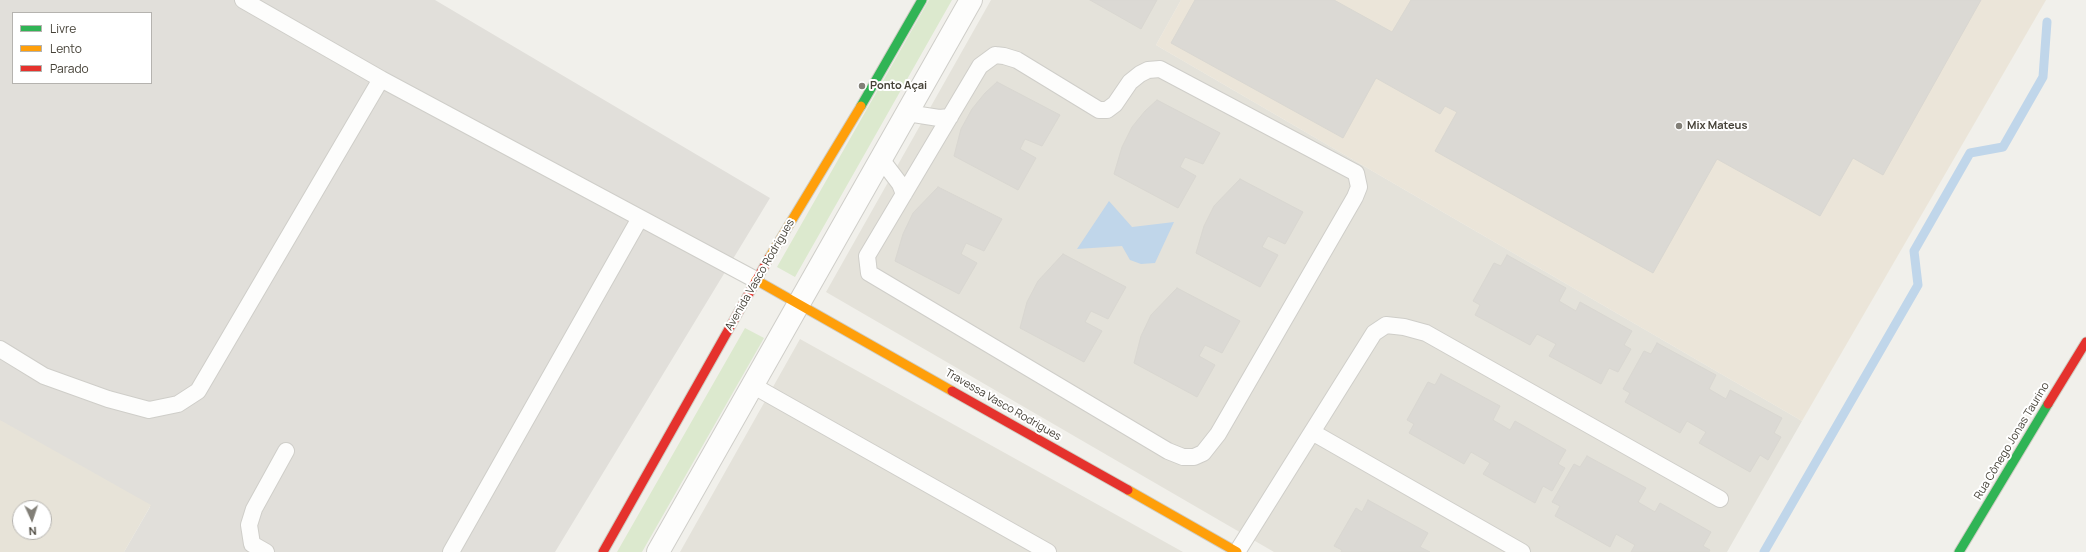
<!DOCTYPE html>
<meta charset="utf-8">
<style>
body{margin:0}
#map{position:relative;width:2086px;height:552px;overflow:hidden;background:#f1f0eb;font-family:Manrope,sans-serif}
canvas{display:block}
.legend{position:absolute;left:12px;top:12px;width:140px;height:72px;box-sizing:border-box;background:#fff;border:1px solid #b5b3af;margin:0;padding:5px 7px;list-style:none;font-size:12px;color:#464238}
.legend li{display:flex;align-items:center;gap:8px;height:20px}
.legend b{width:20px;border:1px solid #b5b3af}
.north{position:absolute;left:12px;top:500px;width:40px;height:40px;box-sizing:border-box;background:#fff;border:1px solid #b5b3af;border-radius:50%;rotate:177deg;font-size:11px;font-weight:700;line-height:16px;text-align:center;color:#464238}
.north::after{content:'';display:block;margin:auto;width:14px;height:18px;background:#827f77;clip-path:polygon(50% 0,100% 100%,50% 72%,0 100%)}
</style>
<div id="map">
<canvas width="2086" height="552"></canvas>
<ul class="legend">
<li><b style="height:5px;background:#30b455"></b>Livre</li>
<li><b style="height:5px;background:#ff9f0a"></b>Lento</li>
<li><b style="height:5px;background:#e5322d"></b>Parado</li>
</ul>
<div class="north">N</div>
</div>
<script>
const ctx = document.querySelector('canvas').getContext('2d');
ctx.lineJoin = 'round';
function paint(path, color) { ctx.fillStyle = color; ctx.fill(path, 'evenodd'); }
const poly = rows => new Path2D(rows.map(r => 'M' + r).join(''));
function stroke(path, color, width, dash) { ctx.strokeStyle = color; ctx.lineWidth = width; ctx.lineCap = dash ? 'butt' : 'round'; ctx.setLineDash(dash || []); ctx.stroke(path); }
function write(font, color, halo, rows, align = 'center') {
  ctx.font = font + ' Manrope,sans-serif'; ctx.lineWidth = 4; ctx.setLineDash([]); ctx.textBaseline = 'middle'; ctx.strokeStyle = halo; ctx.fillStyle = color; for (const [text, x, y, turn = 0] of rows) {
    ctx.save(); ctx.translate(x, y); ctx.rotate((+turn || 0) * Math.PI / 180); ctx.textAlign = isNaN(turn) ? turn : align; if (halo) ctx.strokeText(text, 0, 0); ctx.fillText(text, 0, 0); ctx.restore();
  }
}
paint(poly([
 [991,0,1181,0,1156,45,1802,421,1727,552,1274,552,826,292],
 [800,339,1183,552,680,552]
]), '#e4e2da');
paint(poly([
 [1181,0,2046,0,1802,421,1156,45]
]), '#ebe5d9');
paint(poly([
 [0,0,435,0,770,198,555,552,124,552,150,507,0,422],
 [13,13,151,13,151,83,13,83]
]), '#e1dfda');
paint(poly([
 [0,420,151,505,124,552,0,552],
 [20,508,44,508,44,532,20,532]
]), '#e7e3d8');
paint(poly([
 [929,0,952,0,795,277,777,267],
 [745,328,764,338,642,552,617,552]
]), '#dce9ce');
paint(poly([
 [1109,201,1132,227,1174,222,1155,263,1141,264,1130,260,1122,246,1077,249]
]), '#c0d6ea');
stroke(poly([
 [1764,552,1918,285,1914,251,1970,153,2003,147,2043,77,2047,22]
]), '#c0d6ea', 9);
const building = poly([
 [1090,0,1157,0,1141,29,1090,0],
 [1195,0,1334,0,1392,32,1411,0,1981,0,1883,175,1853,158,1820,216,1717,159,1653,273,1435,151,1457,112,1445,106,1440,114,1376,78,1343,138,1171,43,1195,0],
 [997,82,1060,115,1042,146,1025,139,1020,149,1036,158,1018,190,954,156,961,129,972,109,985,93,997,82],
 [1157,100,1220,133,1203,164,1185,157,1180,167,1196,176,1178,208,1114,174,1122,147,1132,127,1145,111,1157,100],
 [1240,179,1303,212,1285,244,1268,236,1262,247,1278,255,1260,287,1196,253,1204,226,1214,206,1240,179],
 [938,187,1002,219,984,251,966,243,961,254,977,263,959,294,895,261,903,234,913,213,938,187],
 [1063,254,1126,287,1108,319,1091,311,1085,322,1102,331,1084,362,1020,328,1027,302,1038,281,1063,254],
 [1507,255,1566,288,1559,301,1576,311,1580,302,1632,331,1624,345,1631,349,1618,372,1609,368,1601,384,1549,356,1556,344,1537,334,1530,345,1475,315,1480,305,1473,301,1494,263,1501,266,1507,255],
 [1177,288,1240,321,1222,353,1205,345,1199,356,1215,365,1197,397,1134,363,1141,336,1151,315,1177,288],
 [1657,343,1716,375,1709,389,1726,399,1730,390,1782,418,1774,433,1781,437,1768,460,1760,455,1750,472,1699,443,1706,432,1687,421,1680,433,1625,402,1630,393,1623,389,1644,351,1651,354,1657,343],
 [1441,374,1500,406,1493,420,1510,430,1515,421,1566,450,1558,464,1565,468,1552,491,1543,486,1535,503,1483,474,1490,463,1471,452,1464,464,1409,433,1414,424,1407,420,1428,382,1435,385,1441,374],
 [1587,456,1646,488,1638,502,1655,512,1660,503,1711,532,1703,546,1710,550,1709,552,1631,552,1635,545,1616,534,1610,547,1555,516,1560,506,1552,502,1574,464,1580,467,1587,456],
 [1368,500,1428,533,1420,547,1430,552,1341,552,1342,550,1334,546,1356,508,1362,512,1368,500]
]);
paint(building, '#dbd9d4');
stroke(building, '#d9d7d1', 1);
const lane = poly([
 [243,0,381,79,756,280],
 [995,55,1004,56,1017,60,1099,110,1107,110,1115,104,1130,82,1140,74,1148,70,1160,69,1356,173,1359,187,1355,197,1218,434,1203,453,1194,457,1183,457,1168,451,869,273,867,256,980,66,995,55],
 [907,113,939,118,950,117],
 [881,159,900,184,904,194],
 [0,349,44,376,108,399,149,410,178,404,198,391,381,79],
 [752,385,1048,552],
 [1312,432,1522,552],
 [266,552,252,544,249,525,254,509,286,451],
 [451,552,640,218],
 [1237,552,1374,333,1386,325,1404,327,1426,333,1720,499]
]);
const street = poly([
 [658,552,971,0]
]);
const fast = poly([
 [861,106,922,0],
 [1959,552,2048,404]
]);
const slow = poly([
 [769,258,861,106],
 [756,280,952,391],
 [1128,490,1237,552]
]);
const jam = poly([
 [952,391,1128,490],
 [2048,404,2086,342],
 [603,552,769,258]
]);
stroke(lane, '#cfcec9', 18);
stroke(street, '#cfcec9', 24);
stroke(fast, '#cfcdc3', 11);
stroke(slow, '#cfcdc3', 11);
stroke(jam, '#cfcdc3', 11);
stroke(lane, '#fdfdfc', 16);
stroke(street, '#fdfdfc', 22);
stroke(fast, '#30b455', 9);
stroke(slow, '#ff9f0a', 9);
stroke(jam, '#e5322d', 9);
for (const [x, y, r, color] of [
 [862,86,4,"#827f77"],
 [1679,126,4,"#827f77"]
]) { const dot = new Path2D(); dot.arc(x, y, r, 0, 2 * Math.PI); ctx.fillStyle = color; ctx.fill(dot); stroke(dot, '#fff', 1.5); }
write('bold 11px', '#464238', '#fff', [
 ["Ponto Açai",870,86],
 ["Mix Mateus",1687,126]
], 'left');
write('11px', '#464238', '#fff', [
 ["Avenida Vasco Rodrigues",760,275,-60],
 ["Travessa Vasco Rodrigues",1003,405,30],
 ["Rua Cônego Jonas Taurino",2012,441,-59]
]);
</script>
